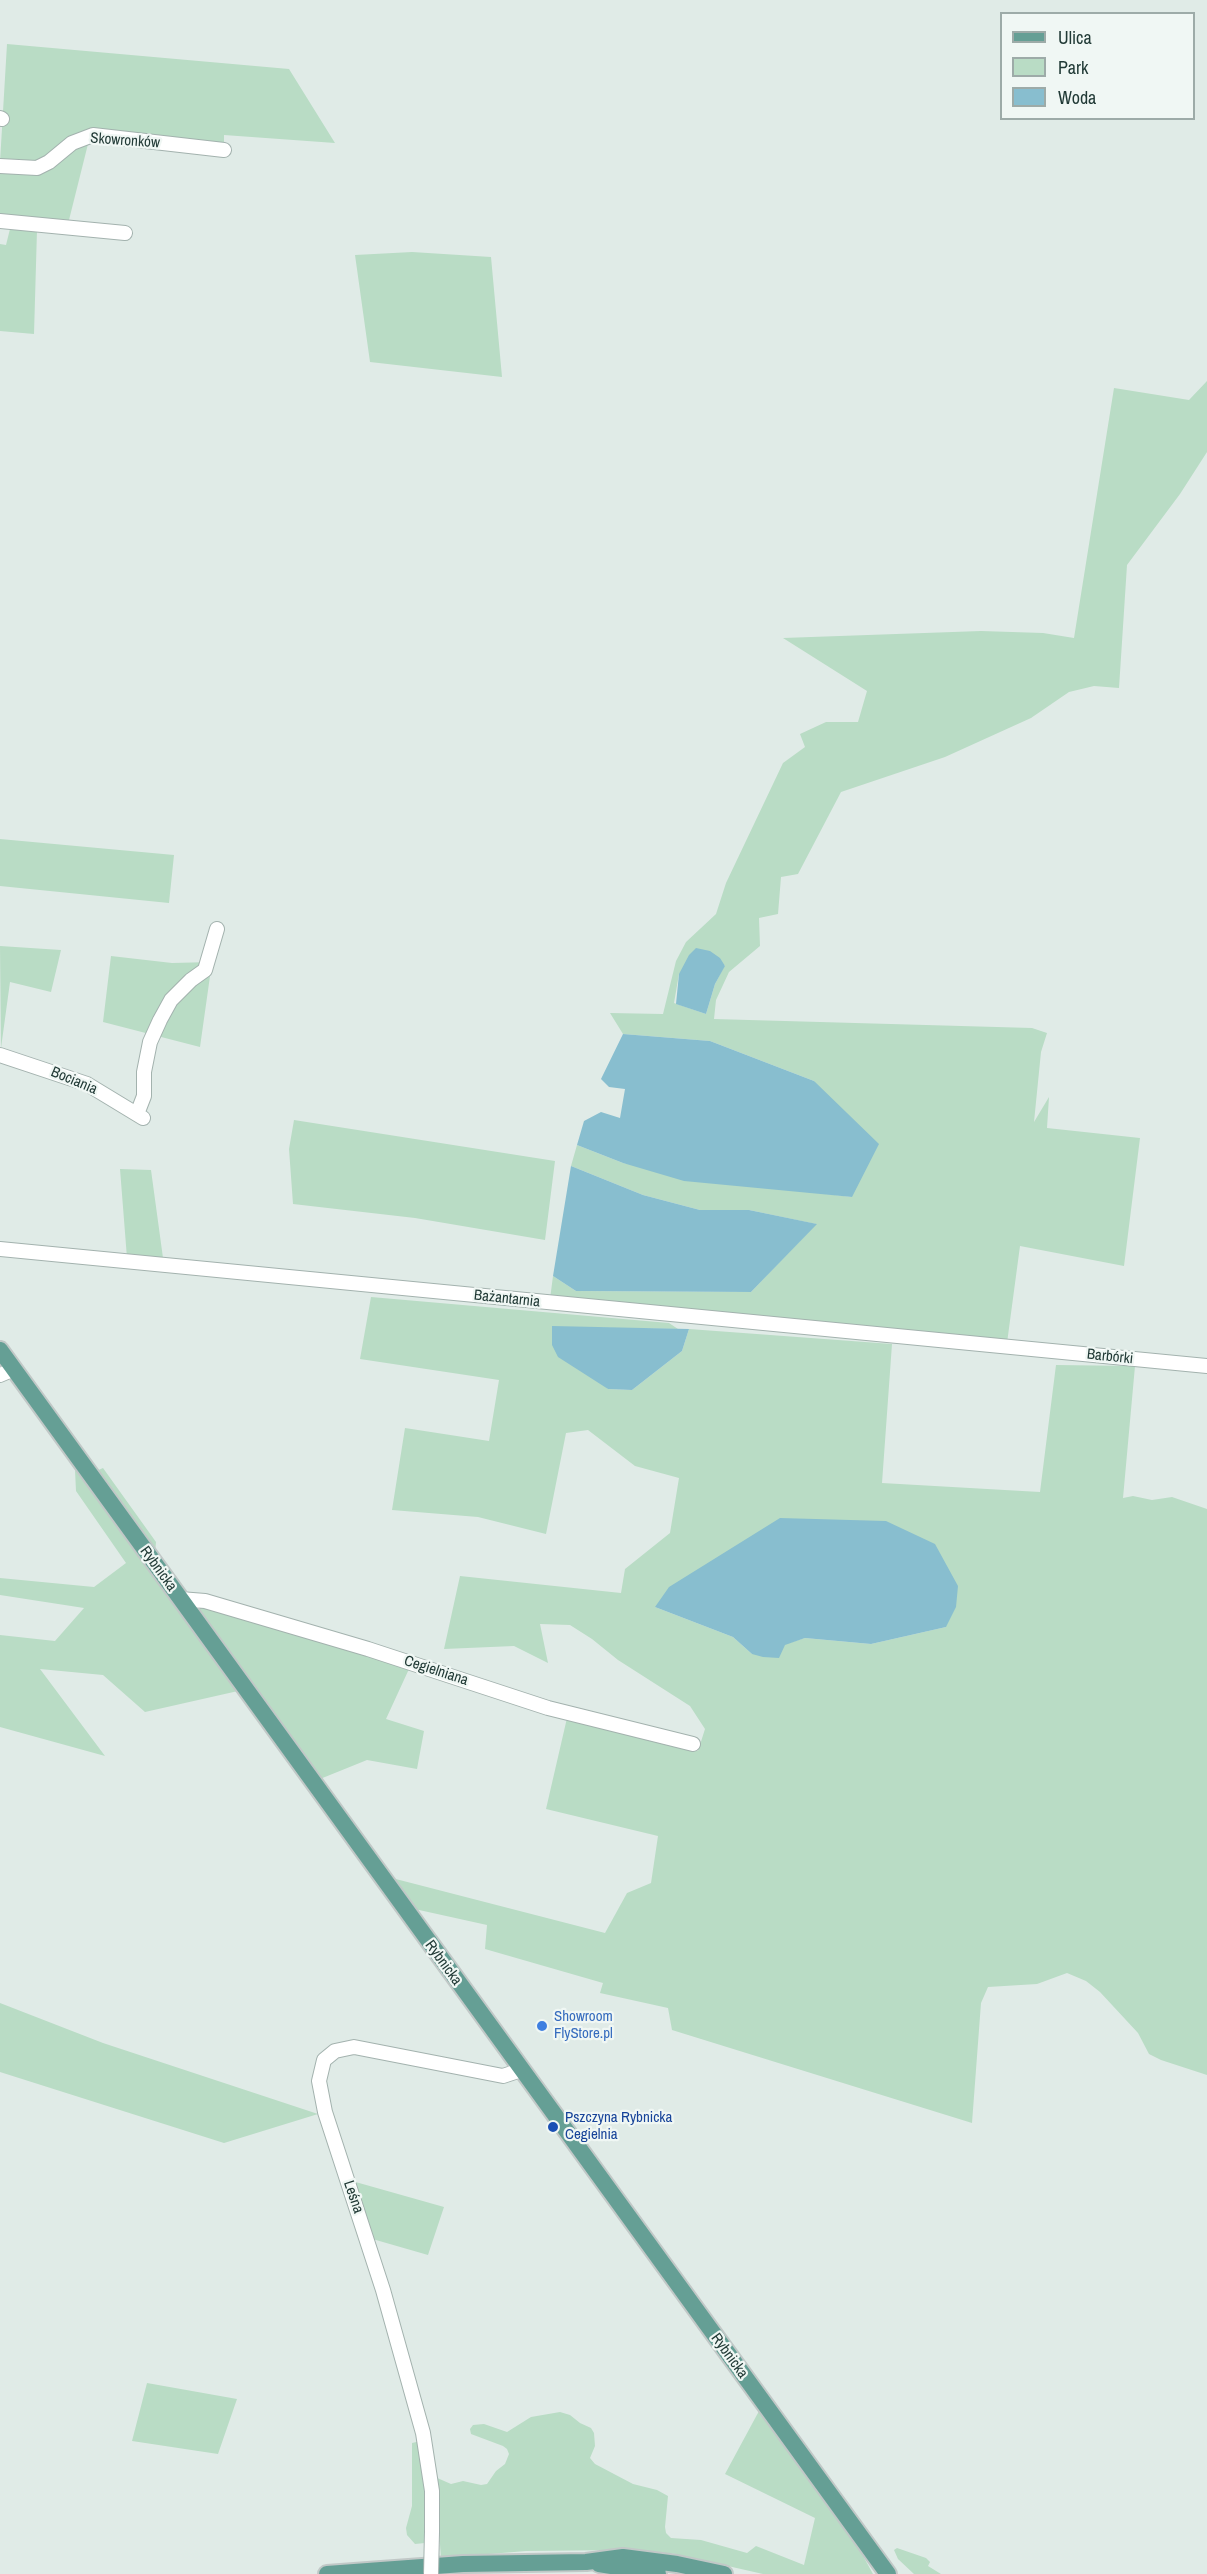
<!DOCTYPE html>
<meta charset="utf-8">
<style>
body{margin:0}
#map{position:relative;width:1207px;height:2574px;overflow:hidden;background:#e0ebe7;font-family:"Archivo Narrow",sans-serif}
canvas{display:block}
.legend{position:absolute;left:1000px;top:12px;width:195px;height:108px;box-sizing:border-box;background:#f0f7f4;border:2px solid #9daba8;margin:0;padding:8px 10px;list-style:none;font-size:18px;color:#213a36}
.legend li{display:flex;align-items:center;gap:12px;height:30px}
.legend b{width:30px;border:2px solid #9daba8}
</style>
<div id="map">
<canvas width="1207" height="2574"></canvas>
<ul class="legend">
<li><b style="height:8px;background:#659f95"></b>Ulica</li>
<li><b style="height:16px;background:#b9dcc5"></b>Park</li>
<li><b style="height:16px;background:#88becf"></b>Woda</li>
</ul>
</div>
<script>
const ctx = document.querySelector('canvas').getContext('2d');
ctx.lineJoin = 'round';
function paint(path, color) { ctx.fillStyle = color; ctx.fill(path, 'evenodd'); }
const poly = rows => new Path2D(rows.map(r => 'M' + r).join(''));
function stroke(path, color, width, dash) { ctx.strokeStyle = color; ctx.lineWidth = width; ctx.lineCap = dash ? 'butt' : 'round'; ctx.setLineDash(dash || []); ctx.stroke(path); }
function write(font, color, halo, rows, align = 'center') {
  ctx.font = font + ' "Archivo Narrow",sans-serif'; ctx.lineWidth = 4.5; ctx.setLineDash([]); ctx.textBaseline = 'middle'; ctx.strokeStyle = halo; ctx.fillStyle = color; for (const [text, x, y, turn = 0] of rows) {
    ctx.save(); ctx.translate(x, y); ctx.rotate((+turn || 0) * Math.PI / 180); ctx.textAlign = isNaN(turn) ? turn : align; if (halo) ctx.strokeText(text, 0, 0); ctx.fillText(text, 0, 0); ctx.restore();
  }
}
paint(poly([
 [7,44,289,69,335,143,224,135,224,150,89,140,69,220,0,215,0,162],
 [10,229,37,230,34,334,0,331,0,244,6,245],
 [412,252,491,257,502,377,370,362,355,255],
 [1207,381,1207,452,1180,494,1127,565,1119,688,1094,686,1069,692,1031,718,945,757,841,792,798,874,781,877,778,914,759,918,760,946,729,972,716,1000,714,1019,1032,1028,1047,1033,1041,1052,1034,1122,1049,1097,1047,1128,1140,1138,1124,1266,1020,1246,1007,1343,550,1299,553,1276,576,1291,751,1292,816,1224,749,1210,700,1210,643,1195,571,1166,577,1145,623,1163,783,1189,852,1197,814,1081,710,1041,623,1034,610,1013,663,1014,676,961,686,942,716,914,726,883,783,763,805,747,800,734,826,722,858,722,867,691,783,638,981,631,1043,633,1074,638,1114,388,1189,400],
 [725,965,715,984,706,1014,674,1003,679,974],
 [0,839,174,855,169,903,0,886],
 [0,946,61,950,51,992,10,982,1,1048],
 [111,956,172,963,212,962,200,1047,103,1022],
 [294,1120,555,1161,545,1240,415,1218,293,1204,289,1149],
 [120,1169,151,1170,163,1258,127,1258],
 [371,1297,669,1323,678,1329,552,1327,608,1389,632,1390,682,1351,689,1329,892,1344,882,1483,1040,1492,1056,1365,1135,1366,1123,1498,1133,1496,1152,1500,1172,1497,1207,1509,1207,2075,1161,2060,1149,2054,1138,2033,1100,1992,1086,1981,1067,1973,1037,1984,988,1987,981,2003,972,2123,672,2030,668,2008,600,1993,603,1983,485,1949,487,1925,410,1908,388,1877,605,1933,627,1893,651,1883,658,1836,546,1809,567,1718,698,1751,705,1729,690,1706,618,1660,592,1639,570,1625,540,1624,548,1663,514,1646,444,1649,460,1576,621,1593,625,1569,670,1533,679,1478,635,1466,588,1430,566,1433,546,1534,478,1517,392,1510,405,1428,489,1441,499,1380,360,1359],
 [655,1607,946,1627,871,1644,805,1638,752,1654,733,1637],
 [103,1468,156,1542,155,1554,94,1472],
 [75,1470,175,1602,238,1691,145,1712,103,1675,40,1669,105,1756,0,1727,0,1635,55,1641,84,1608,0,1595,0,1578,94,1587,126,1563,76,1491],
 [202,1605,409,1669,386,1719,424,1731,417,1769,367,1760,320,1779,195,1610],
 [0,2003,103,2043,318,2114,224,2143,0,2072],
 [352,2181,444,2207,428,2255,369,2238],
 [147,2383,237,2399,218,2454,132,2441],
 [759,2411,845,2523,873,2574,763,2574,697,2559,677,2557,677,2554,624,2550,526,2551,441,2558,435,2477,451,2484,463,2481,481,2485,487,2484,496,2471,505,2464,509,2454,507,2449,503,2446,471,2434,470,2429,473,2425,484,2424,507,2432,531,2417,560,2412,570,2415,580,2423,591,2428,594,2433,595,2446,590,2458,595,2464,633,2484,657,2490,668,2496,665,2527,666,2533,671,2538,701,2540,747,2553,756,2546,804,2565,815,2518,725,2474],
 [421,2441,426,2488,425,2543,415,2544,407,2535,406,2528,412,2506,412,2443],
 [897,2548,926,2558,930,2562,928,2566,941,2574,914,2574,898,2559,894,2550]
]), '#b9dcc5');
paint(poly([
 [696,948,710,951,720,958,725,966,715,984,706,1014,676,1004,679,974,689,955],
 [623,1034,710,1041,814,1081,879,1144,852,1197,684,1181,623,1163,577,1145,584,1121,601,1112,620,1118,625,1089,609,1087,601,1079],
 [571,1166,643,1195,700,1210,749,1210,817,1224,751,1292,576,1291,553,1276],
 [552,1327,552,1326,689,1329,682,1351,632,1390,608,1389,558,1357,552,1345],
 [780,1518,886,1521,935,1544,958,1586,956,1607,946,1627,871,1644,805,1638,785,1645,779,1658,763,1657,752,1654,733,1637,655,1607,669,1587]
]), '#88becf');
const minor = poly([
 [0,118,2,119],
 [0,166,37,168,49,162,72,143,93,135,224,150],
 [0,221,125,233],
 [0,1055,87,1084,143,1118],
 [137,1114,144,1096,144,1072,150,1042,160,1020,171,1000,191,980,205,970,217,929],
 [0,1249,1207,1366],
 [0,1375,14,1369],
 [180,1599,205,1601,368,1649,548,1708,693,1744],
 [432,2532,432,2491,423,2433,383,2290,325,2112,319,2081,324,2060,335,2051,354,2047,503,2076,521,2070]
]);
const major = poly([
 [0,1350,888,2574],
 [599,2564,658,2574],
 [327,2574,463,2564,586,2562,623,2557,677,2564,724,2574]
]);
stroke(minor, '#a3b2ae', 16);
stroke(major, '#c1c8c7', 20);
stroke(minor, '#fff', 14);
stroke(major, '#659f95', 16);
const minorBridge = poly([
 [431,2574,432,2532]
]);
stroke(minorBridge, '#a3b2ae', 16, []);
stroke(minorBridge, '#fff', 14);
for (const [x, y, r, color] of [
 [542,2026,6,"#3f7fe0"],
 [553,2127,6,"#1a4fb4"]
]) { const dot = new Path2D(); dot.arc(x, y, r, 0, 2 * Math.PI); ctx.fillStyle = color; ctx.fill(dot); stroke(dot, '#f0f7f4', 2); }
write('15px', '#213a36', '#f0f7f4', [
 ["Skowronków",125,141,4],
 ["Bociania",74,1081,23],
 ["Bażantarnia",507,1299,6],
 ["Barbórki",1110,1357,6],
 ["Rybnicka",158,1569,54],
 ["Cegielniana",436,1671,18],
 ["Rybnicka",443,1963,54],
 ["Leśna",353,2197,71],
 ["Rybnicka",729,2356,54]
]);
write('15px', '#366cbe', '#f0f7f4', [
 ["Showroom",554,2017],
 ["FlyStore.pl",554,2034]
], 'left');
write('15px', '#164399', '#f0f7f4', [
 ["Pszczyna Rybnicka",565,2118],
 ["Cegielnia",565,2135]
], 'left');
</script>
